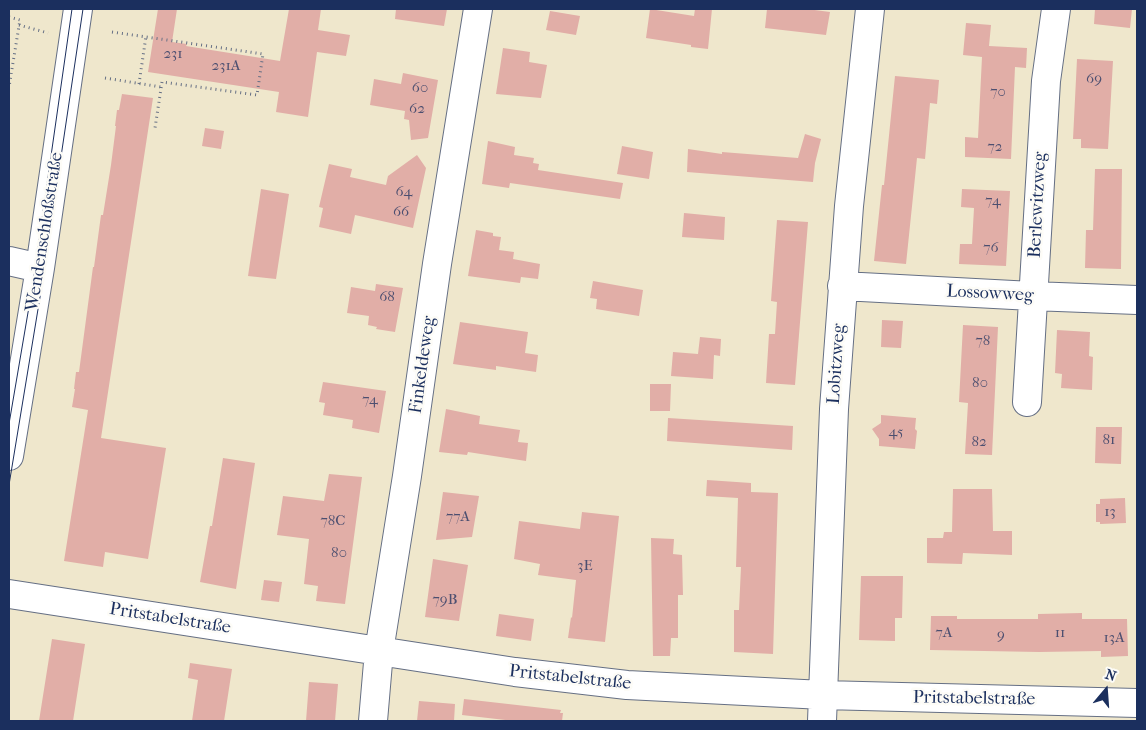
<!DOCTYPE html>
<meta charset="utf-8">
<style>
body{margin:0}
#map{position:relative;width:1146px;height:730px;overflow:hidden;background:#efe7cc;font-family:"IM FELL French Canon",serif}
canvas{display:block}
.frame{position:absolute;inset:0;border:10px solid #1b2f5e;pointer-events:none}
.north{position:absolute;left:1081px;top:665px;width:50px;height:50px;-webkit-text-stroke:4px #fdfcf7;paint-order:stroke;rotate:18deg;font-size:14px;font-weight:700;line-height:20px;text-align:center;color:#1b2f5e}
.north::after{content:'';display:block;margin:auto;width:18px;height:22px;background:#1b2f5e;clip-path:polygon(50% 0,100% 100%,50% 72%,0 100%)}
</style>
<div id="map">
<canvas width="1146" height="730"></canvas>
<div class="frame"></div>
<div class="north">N</div>
</div>
<script>
const ctx = document.querySelector('canvas').getContext('2d');
ctx.lineJoin = 'round';
function paint(path, color) { ctx.fillStyle = color; ctx.fill(path, 'evenodd'); }
const poly = rows => new Path2D(rows.map(r => 'M' + r).join(''));
function stroke(path, color, width, dash) { ctx.strokeStyle = color; ctx.lineWidth = width; ctx.lineCap = dash ? 'butt' : 'round'; ctx.setLineDash(dash || []); ctx.stroke(path); }
function write(font, color, halo, rows, align = 'center') {
  ctx.font = font + ' "IM FELL French Canon",serif'; ctx.lineWidth = 5; ctx.setLineDash([]); ctx.textBaseline = 'middle'; ctx.strokeStyle = halo; ctx.fillStyle = color; for (const [text, x, y, turn = 0] of rows) {
    ctx.save(); ctx.translate(x, y); ctx.rotate((+turn || 0) * Math.PI / 180); ctx.textAlign = isNaN(turn) ? turn : align; if (halo) ctx.strokeText(text, 0, 0); ctx.fillText(text, 0, 0); ctx.restore();
  }
}
paint(poly([
 [158,9,177,9,172,42,187,44,186,46,280,61,289,9,321,9,318,30,350,35,346,56,317,52,308,117,276,112,279,92,148,72],
 [396,9,447,9,444,26,395,19],
 [650,9,694,16,695,9,712,9,708,49,691,47,691,45,646,38],
 [767,9,807,9,830,12,826,35,765,28],
 [1095,9,1132,9,1130,28,1094,24],
 [550,11,580,16,576,35,546,30],
 [966,23,991,25,989,46,1027,48,1026,68,1015,67,1011,159,965,157,965,137,978,138,982,57,963,55],
 [503,48,530,52,529,62,547,65,541,98,496,94],
 [1077,59,1113,61,1108,149,1081,148,1081,139,1073,139],
 [403,73,438,80,428,138,411,140,409,120,404,119,405,111,370,105,374,79,401,84],
 [895,76,939,80,937,104,930,103,925,159,917,158,906,264,874,261,882,185,884,185],
 [122,94,153,98,101,438,166,448,148,559,105,552,103,567,64,561,88,410,72,407,75,389,74,389,76,372,79,372,93,267,94,267,101,215,103,215,111,165,116,126,115,126,117,110,119,110],
 [205,128,224,131,221,149,202,146],
 [805,134,821,139,815,163,813,182,687,172,688,149,722,154,722,152,798,158],
 [488,141,515,147,514,155,534,158,533,163,539,164,538,170,623,183,620,199,510,183,509,188,482,184],
 [622,146,653,152,649,179,617,174],
 [417,155,426,168,413,228,355,215,351,234,319,227,323,208,319,207,329,164,352,169,350,177,386,185,388,176],
 [1095,169,1122,169,1121,269,1085,268,1086,230,1093,230],
 [261,189,289,194,276,279,248,276],
 [962,189,1010,191,1006,266,959,264,960,244,972,244,974,208,961,207],
 [684,213,725,217,724,240,682,237],
 [777,220,808,222,795,385,766,383,769,334,775,334,777,302,771,301],
 [476,230,493,233,493,236,501,237,499,250,514,252,513,259,540,264,538,279,521,277,520,283,468,276],
 [593,281,643,290,639,316,596,309,597,299,590,298],
 [376,284,403,288,395,332,376,329,377,327,368,325,369,316,347,313,351,287,375,291],
 [882,320,903,321,901,348,881,347],
 [460,322,528,332,525,353,538,355,536,372,496,366,496,370,453,364],
 [963,325,998,327,992,455,965,454,968,403,959,402],
 [1057,330,1090,332,1089,356,1093,357,1092,390,1061,388,1062,374,1055,373],
 [700,337,721,339,720,356,714,355,713,379,671,376,673,352,698,354],
 [323,382,386,391,379,433,352,428,353,420,323,415,325,403,319,402],
 [650,384,671,384,670,411,650,411],
 [446,409,480,416,479,424,520,430,518,442,528,443,526,461,468,452,467,455,439,452],
 [881,415,916,418,915,429,917,431,915,449,879,446,879,439,872,429,881,423],
 [668,418,793,426,792,450,667,441],
 [1096,427,1122,427,1121,464,1095,463],
 [223,458,255,463,236,589,200,582,210,526,212,526],
 [329,474,362,477,345,604,316,601,318,586,304,584,309,539,277,535,283,496,324,501],
 [707,480,751,483,751,492,778,493,773,654,734,652,734,610,739,610,741,567,736,567,738,498,706,496],
 [953,489,992,489,993,531,1012,531,1012,555,963,553,962,564,927,563,927,538,943,538,944,532,952,532],
 [443,492,479,496,472,537,436,540],
 [1125,498,1126,523,1100,524,1100,522,1096,522,1096,504,1100,504,1100,499],
 [582,512,619,516,605,642,568,638,571,617,572,618,576,580,538,575,540,564,514,559,519,521,580,529],
 [651,538,674,539,673,554,682,555,683,595,678,595,678,638,671,638,670,656,653,656],
 [433,559,468,565,459,621,425,617],
 [861,576,903,576,902,618,895,618,895,641,859,640],
 [264,580,282,582,279,602,261,600],
 [1082,613,1082,619,1127,619,1128,656,1101,657,1101,651,1039,652,930,650,931,616,957,616,957,619,1038,619,1038,614],
 [499,614,534,619,531,641,496,636],
 [52,639,85,644,73,721,39,721],
 [190,663,232,669,224,721,192,721,198,680,188,678],
 [309,682,338,684,335,721,306,721],
 [464,699,561,710,560,713,563,713,562,721,514,721,462,715],
 [419,701,455,704,454,721,417,721]
]), '#e1aea7');
const minor = poly([
 [9,261,40,268],
 [842,286,1032,296,1137,300],
 [1027,402,1046,81,1056,9],
 [9,456,40,268,78,9],
 [9,594,515,672,627,685,823,695,1137,703],
 [373,721,379,651,407,476,437,264,478,9],
 [822,721,834,409,849,206,870,9]
]);
stroke(minor, '#656f84', 30);
stroke(poly([
 [9,17,20,20,9,87],
 [19,25,48,33],
 [112,32,263,54,257,95,162,82,155,128],
 [105,78,161,87],
 [139,84,146,36]
]), '#656f84', 3, [1, 4]);
stroke(minor, '#fff', 28);
stroke(poly([
 [9,424,32,289,72,9],
 [9,485,41,291,83,9]
]), '#1b2f5e', 1);
write('15px', '#4c4f70', null, [
 ["231",173,54],
 ["231A",226,66],
 ["69",1094,79],
 ["60",420,88],
 ["70",998,92],
 ["62",417,109],
 ["72",995,147],
 ["64",404,192],
 ["74",993,201],
 ["66",401,212],
 ["76",991,248],
 ["68",387,297],
 ["78",983,341],
 ["80",980,383],
 ["74",370,400],
 ["45",896,432],
 ["81",1109,440],
 ["82",979,442],
 ["13",1110,512],
 ["77A",458,517],
 ["78C",333,521],
 ["80",339,553],
 ["3E",585,566],
 ["79B",445,600],
 ["7A",944,633],
 ["11",1060,633],
 ["9",1001,635],
 ["13A",1114,638]
]);
write('18px', '#1b2f5e', '#fdfcf7', [
 ["Berlewitzweg",1038,205,-87],
 ["Wendenschloßstraße",45,232,-81],
 ["Lossowweg",990,294,3],
 ["Lobitzweg",837,364,-86],
 ["Finkeldeweg",423,365,-82],
 ["Pritstabelstraße",170,619,9],
 ["Pritstabelstraße",570,678,6],
 ["Pritstabelstraße",974,699,1]
]);
</script>
